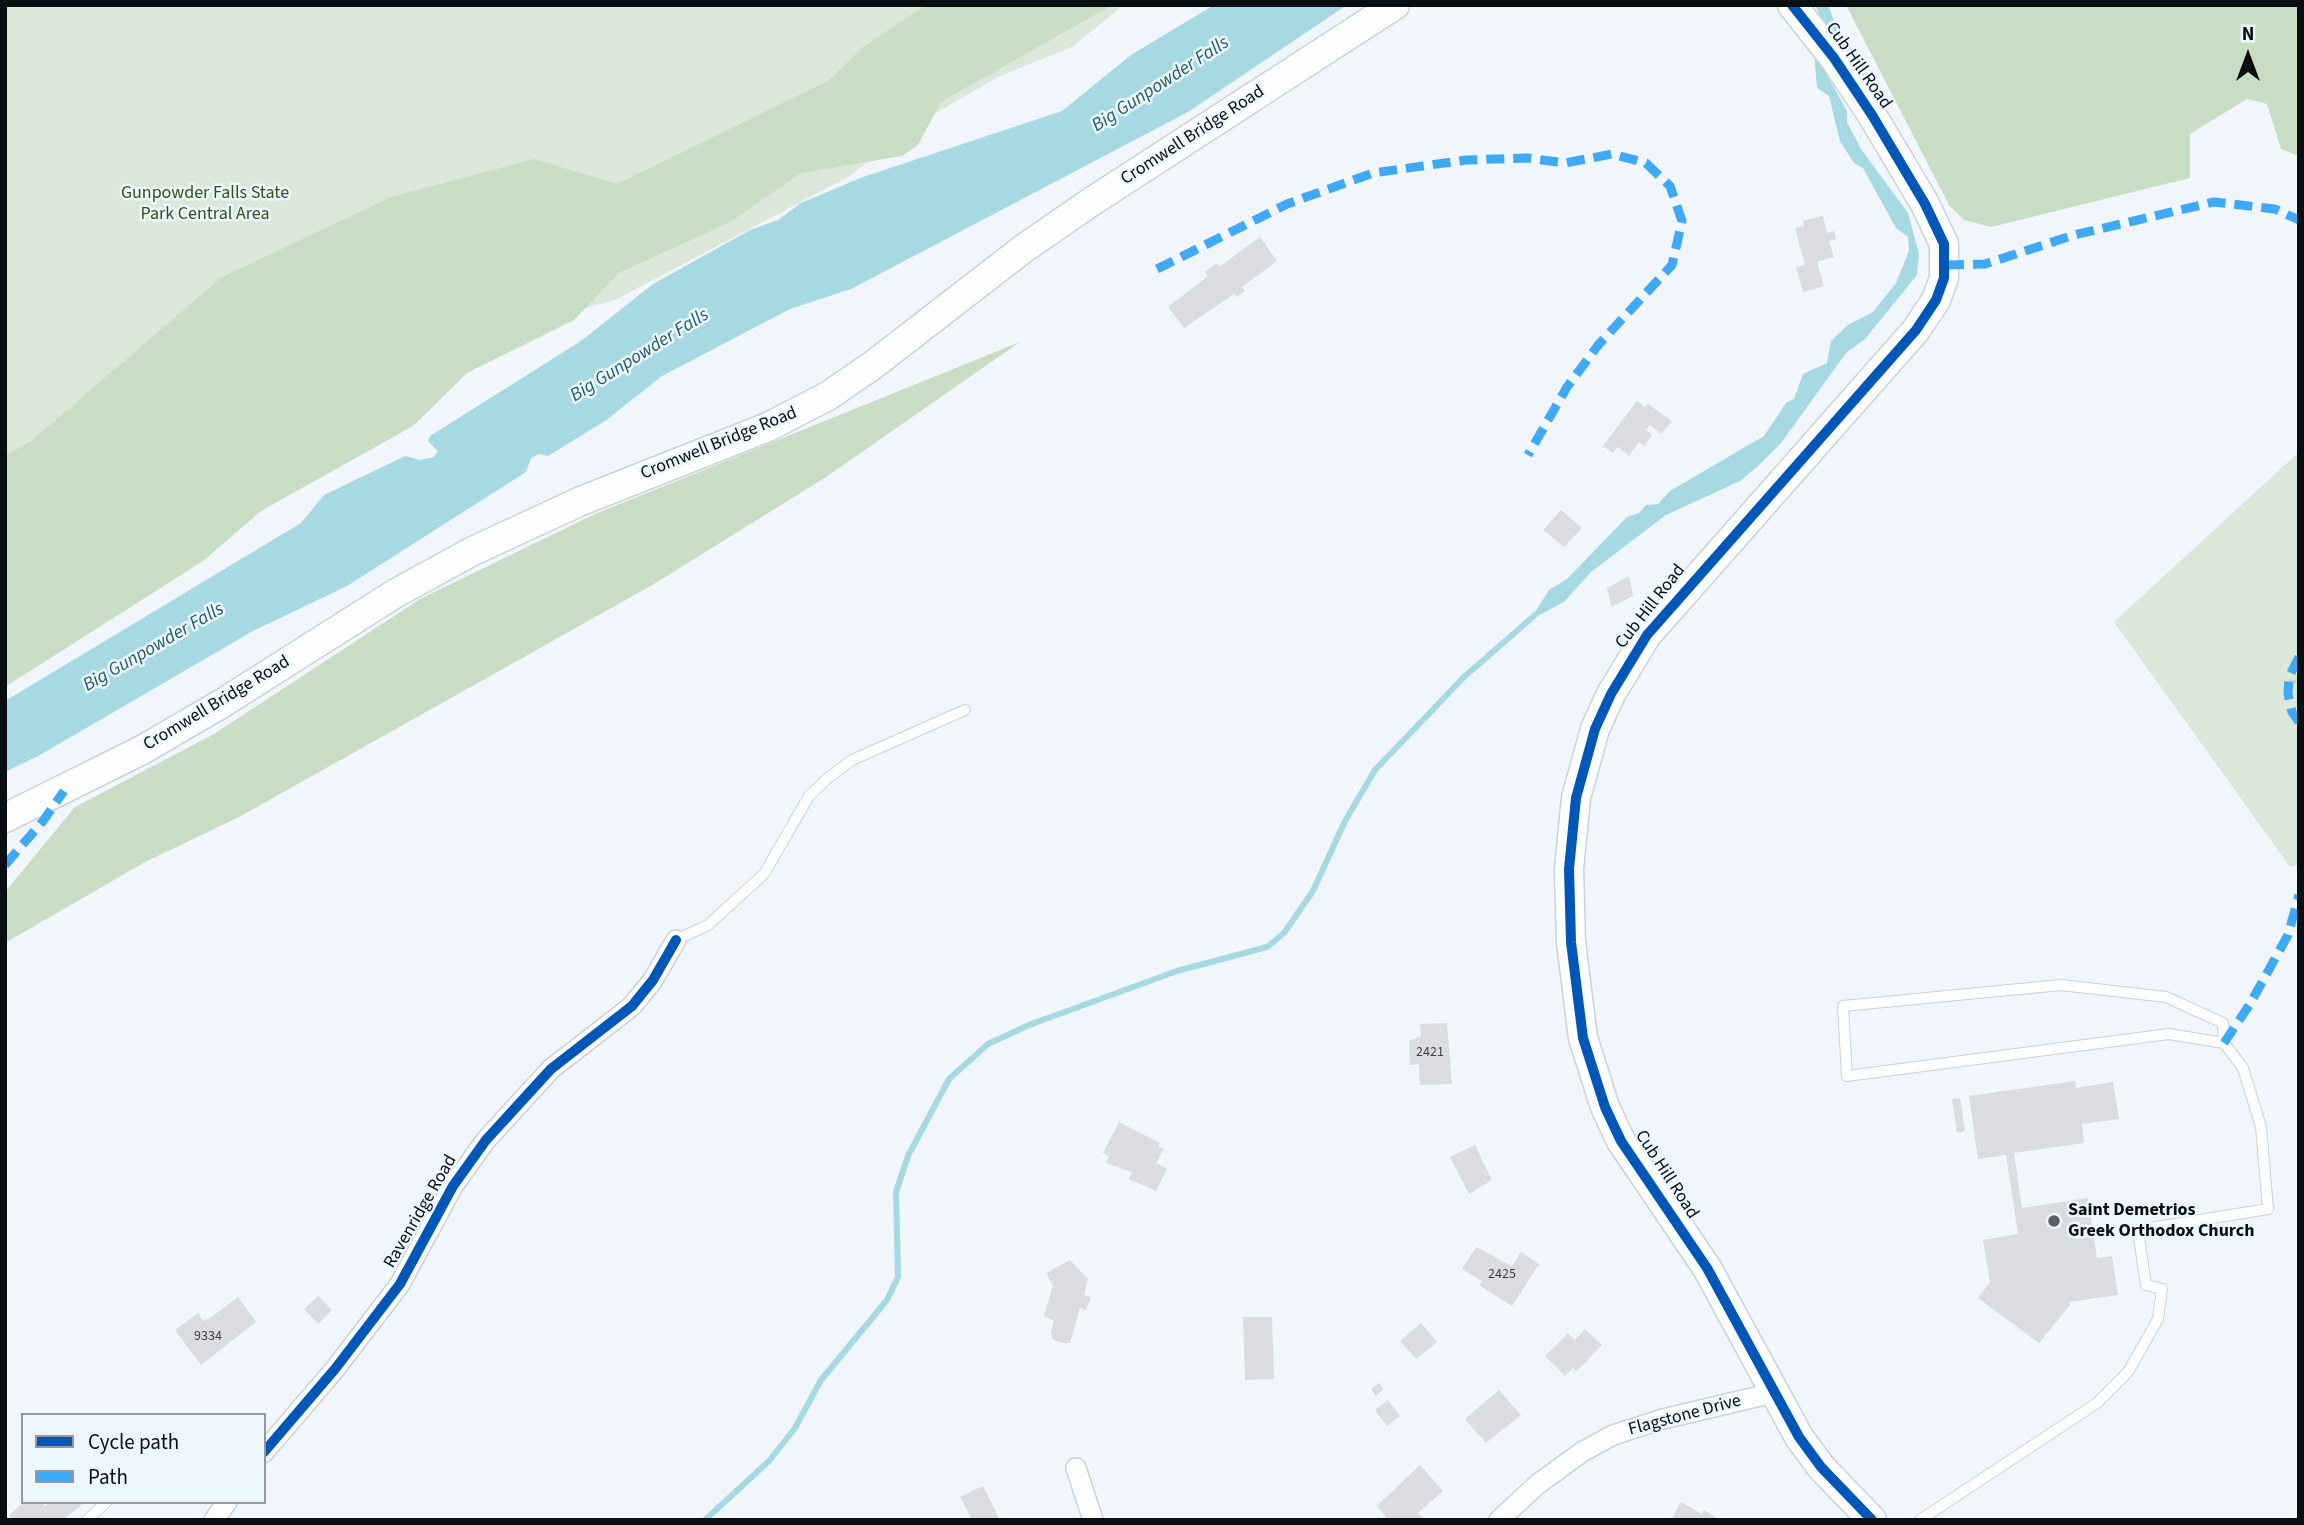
<!DOCTYPE html>
<style>
body{margin:0}
#map{position:relative;width:2304px;height:1525px;overflow:hidden;background:#f0f6fb;font-family:"Source Sans 3",sans-serif}
canvas{display:block}
.frame{position:absolute;inset:0;border:7px solid #0b0e11;pointer-events:none}
.legend{position:absolute;left:21px;top:1413px;width:245px;height:91px;box-sizing:border-box;background:#ecf7ff;border:2px solid #929aa0;margin:0;padding:9px 12px;list-style:none;font-size:21px;color:#0b0e11}
.legend li{display:flex;align-items:center;gap:14px;height:35px}
.legend b{width:35px;border:2px solid #929aa0}
.north{position:absolute;left:2213px;top:21px;width:70px;height:70px;-webkit-text-stroke:5px #ecf7ff;paint-order:stroke;rotate:0deg;font-size:19px;font-weight:700;line-height:28px;text-align:center;color:#0b0e11}
.north::after{content:'';display:block;margin:auto;width:24px;height:32px;background:#0b0e11;clip-path:polygon(50% 0,100% 100%,50% 72%,0 100%)}
</style>
<div id="map">
<canvas width="2304" height="1525"></canvas>
<div class="frame"></div>
<ul class="legend">
<li><b style="height:9px;background:#0057b8"></b>Cycle path</li>
<li><b style="height:9px;background:#3fa9f5"></b>Path</li>
</ul>
<div class="north">N</div>
</div>
<script>
const ctx = document.querySelector('canvas').getContext('2d');
ctx.lineJoin = 'round';
function paint(path, color) { ctx.fillStyle = color; ctx.fill(path, 'evenodd'); }
const poly = rows => new Path2D(rows.map(r => 'M' + r).join(''));
function stroke(path, color, width, dash) { ctx.strokeStyle = color; ctx.lineWidth = width; ctx.lineCap = dash ? 'butt' : 'round'; ctx.setLineDash(dash || []); ctx.stroke(path); }
function write(font, color, halo, rows, align = 'center') {
  ctx.font = font + ' "Source Sans 3",sans-serif'; ctx.lineWidth = 5; ctx.setLineDash([]); ctx.textBaseline = 'middle'; ctx.strokeStyle = halo; ctx.fillStyle = color; for (const [text, x, y, turn = 0] of rows) {
    ctx.save(); ctx.translate(x, y); ctx.rotate((+turn || 0) * Math.PI / 180); ctx.textAlign = isNaN(turn) ? turn : align; if (halo) ctx.strokeText(text, 0, 0); ctx.fillText(text, 0, 0); ctx.restore();
  }
}
paint(poly([
 [5,5,1124,5,1072,47,1000,76,915,125,850,176,615,300,240,403,5,642],
 [2299,452,2299,865,2290,867,2114,622]
]), '#dbe8d9');
paint(poly([
 [926,5,1112,5,941,102,918,145,902,156,801,173,730,222,619,273,574,320,467,373,413,426,261,511,203,561,5,687,5,455,30,442,222,277,391,197,534,159,617,184,828,81,862,48],
 [1846,5,2299,5,2299,156,2281,149,2267,104,2247,99,2190,134,2190,178,1991,227,1964,220,1949,205],
 [1020,342,826,477,654,584,239,817,145,862,5,943,5,892,75,807,214,734,420,599,595,514]
]), '#c9dcc4');
paint(poly([
 [1214,5,1347,5,1188,112,851,289,790,309,662,376,605,421,548,456,539,454,531,458,526,472,347,586,253,631,38,756,5,772,5,701,301,523,324,495,405,456,420,460,434,457,438,451,428,441,430,436,581,341,653,284,750,230,778,220,801,203,863,177,1062,111,1131,55],
 [1815,5,1828,5,1838,32,1836,43,1823,68,1847,111,1847,122,1861,149,1908,213,1919,254,1917,275,1865,339,1846,353,1781,443,1758,466,1740,481,1666,515,1591,572,1564,602,1530,620,1549,590,1567,579,1627,517,1639,513,1646,505,1658,504,1670,491,1764,436,1786,403,1794,399,1803,374,1827,363,1831,341,1848,325,1873,312,1896,283,1909,251,1908,237,1896,228,1863,168,1854,163,1840,141,1829,96,1817,88,1814,51,1823,22]
]), '#a7d9e2');
stroke(poly([
 [705,1520,769,1461,795,1428,821,1380,887,1300,898,1277,896,1192,908,1156,949,1079,988,1044,1029,1025,1177,971,1267,947,1284,933,1313,891,1345,821,1375,770,1464,677,1535,615]
]), '#a7d9e2', 6);
paint(poly([
 [1823,216,1827,233,1834,231,1836,239,1829,241,1834,257,1817,262,1824,286,1803,292,1796,267,1805,265,1795,228,1804,226,1803,221],
 [1260,237,1277,261,1242,287,1245,291,1237,297,1234,294,1184,328,1168,307,1208,276,1205,272,1217,263,1219,267],
 [1637,401,1645,407,1648,404,1672,421,1661,434,1650,425,1646,430,1652,435,1644,446,1639,442,1629,456,1618,447,1613,453,1603,446],
 [1561,510,1582,528,1564,547,1543,530],
 [1629,576,1633,596,1611,607,1607,588],
 [1447,1023,1452,1084,1420,1085,1419,1064,1410,1065,1409,1041,1421,1036,1420,1024],
 [2075,1081,2076,1088,2113,1082,2119,1119,2082,1124,2084,1143,2014,1153,2022,1208,2088,1198,2097,1258,2112,1256,2118,1295,2069,1302,2070,1305,2039,1343,1978,1298,1990,1282,1983,1240,2018,1234,2006,1155,1978,1159,1969,1096],
 [1960,1098,1965,1131,1957,1133,1952,1099],
 [1119,1122,1160,1143,1158,1146,1164,1149,1156,1163,1167,1169,1156,1191,1129,1179,1132,1172,1106,1163,1109,1156,1103,1153],
 [1475,1145,1492,1180,1469,1194,1450,1157],
 [1476,1247,1512,1266,1521,1252,1539,1264,1512,1306,1479,1285,1482,1281,1462,1269],
 [1070,1260,1088,1279,1084,1295,1091,1297,1086,1310,1080,1308,1070,1343,1063,1343,1053,1340,1051,1332,1054,1321,1044,1316,1053,1286,1046,1273],
 [318,1296,332,1310,318,1324,304,1309],
 [238,1297,256,1322,201,1365,175,1330,198,1313,203,1321,210,1318],
 [1243,1317,1272,1317,1274,1379,1245,1380],
 [1421,1323,1437,1342,1416,1359,1400,1341],
 [1585,1329,1602,1345,1582,1366,1576,1371,1573,1368,1565,1376,1545,1356,1568,1333,1575,1340],
 [1379,1383,1384,1389,1376,1396,1371,1389],
 [1499,1390,1521,1415,1486,1443,1465,1419],
 [1388,1400,1400,1416,1387,1426,1375,1410],
 [1420,1465,1443,1491,1418,1513,1425,1520,1388,1520,1377,1506],
 [983,1486,1000,1520,967,1520,971,1518,960,1497],
 [24,1502,42,1502,45,1506,50,1502,85,1502,63,1520,14,1520,9,1515],
 [1681,1502,1702,1514,1704,1510,1720,1520,1671,1520]
]), '#dbdce0');
const lane = poly([
 [676,940,708,925,764,874,809,796,828,778,852,760,965,710],
 [87,1520,106,1502],
 [1920,1520,2097,1403,2128,1372,2158,1319,2162,1289,2146,1285,2138,1230,2268,1209,2261,1127,2243,1068,2224,1043,2223,1023,2166,997,2061,985,1843,1006,1847,1076,2169,1034,2224,1043]
]);
const street = poly([
 [264,1452,335,1369,400,1284,453,1186,486,1140,551,1069,632,1006,653,980,676,940],
 [1076,1468,1093,1520],
 [214,1520,227,1502],
 [1499,1520,1538,1484,1582,1452,1613,1435,1663,1419,1773,1393]
]);
const secondary = poly([
 [1792,5,1834,58,1872,115,1925,204,1944,244,1944,278,1936,300,1916,330,1647,635,1611,694,1595,729,1576,798,1569,869,1571,942,1583,1038,1605,1107,1621,1141,1707,1268,1799,1437,1821,1467,1872,1520],
 [5,818,142,750,221,704,396,593,473,551,581,501,768,427,828,396,873,365,1023,249,1091,202,1395,5]
]);
stroke(lane, '#cdd2d5', 12);
stroke(street, '#cdd2d5', 22);
stroke(secondary, '#cdd2d5', 31);
stroke(poly([
 [2289,681,2299,682]
]), '#ced0d1', 3.5, [7, 3.5]);
stroke(lane, '#fdfefe', 10);
stroke(street, '#fdfefe', 19);
stroke(secondary, '#fdfefe', 28);
stroke(poly([
 [1946,265,1985,264,2074,235,2214,202,2275,209,2299,220],
 [1157,269,1287,204,1373,173,1466,160,1527,158,1565,163,1612,154,1646,163,1670,186,1682,221,1672,265,1599,344,1567,387,1528,455],
 [2299,657,2289,677,2288,694,2292,712,2299,722],
 [5,865,43,821,64,791],
 [2224,1043,2250,1004,2288,935,2299,895]
]), '#3fa9f5', 9, [18, 9]);
stroke(poly([
 [1792,5,1834,58,1872,115,1925,204,1944,244,1944,278,1936,300,1916,330,1647,635,1611,694,1595,729,1576,798,1569,869,1571,942,1583,1038,1605,1107,1621,1141,1707,1268,1799,1437,1821,1467,1872,1520],
 [264,1452,335,1369,400,1284,453,1186,486,1140,551,1069,632,1006,653,980,676,940]
]), '#0057b8', 10);
for (const [x, y, r, color] of [
 [2054,1221,7,"#5b5f63"]
]) { const dot = new Path2D(); dot.arc(x, y, r, 0, 2 * Math.PI); ctx.fillStyle = color; ctx.fill(dot); stroke(dot, '#ecf7ff', 2.5); }
write('14px', '#3f4245', null, [
 ["2421",1430,1053],
 ["2425",1502,1275],
 ["9334",208,1337]
]);
write('18px', '#0b0e11', '#ecf7ff', [
 ["Cub Hill Road",1858,66,55],
 ["Cromwell Bridge Road",1193,136,-33],
 ["Cromwell Bridge Road",719,444,-22],
 ["Cub Hill Road",1651,607,-52],
 ["Cromwell Bridge Road",217,704,-31],
 ["Cub Hill Road",1666,1175,57],
 ["Ravenridge Road",421,1212,-60],
 ["Flagstone Drive",1685,1416,-15]
]);
write('18px', '#305311', '#ecf7ff', [
 ["Gunpowder Falls State",205,194],
 ["Park Central Area",205,215]
]);
write('bold 18px', '#0b0e11', '#ecf7ff', [
 ["Saint Demetrios",2068,1211],
 ["Greek Orthodox Church",2068,1232]
], 'left');
write('italic 19px', '#225c63', '#ecf7ff', [
 ["Big Gunpowder Falls",1161,85,-33],
 ["Big Gunpowder Falls",640,356,-32],
 ["Big Gunpowder Falls",154,648,-30]
]);
</script>
